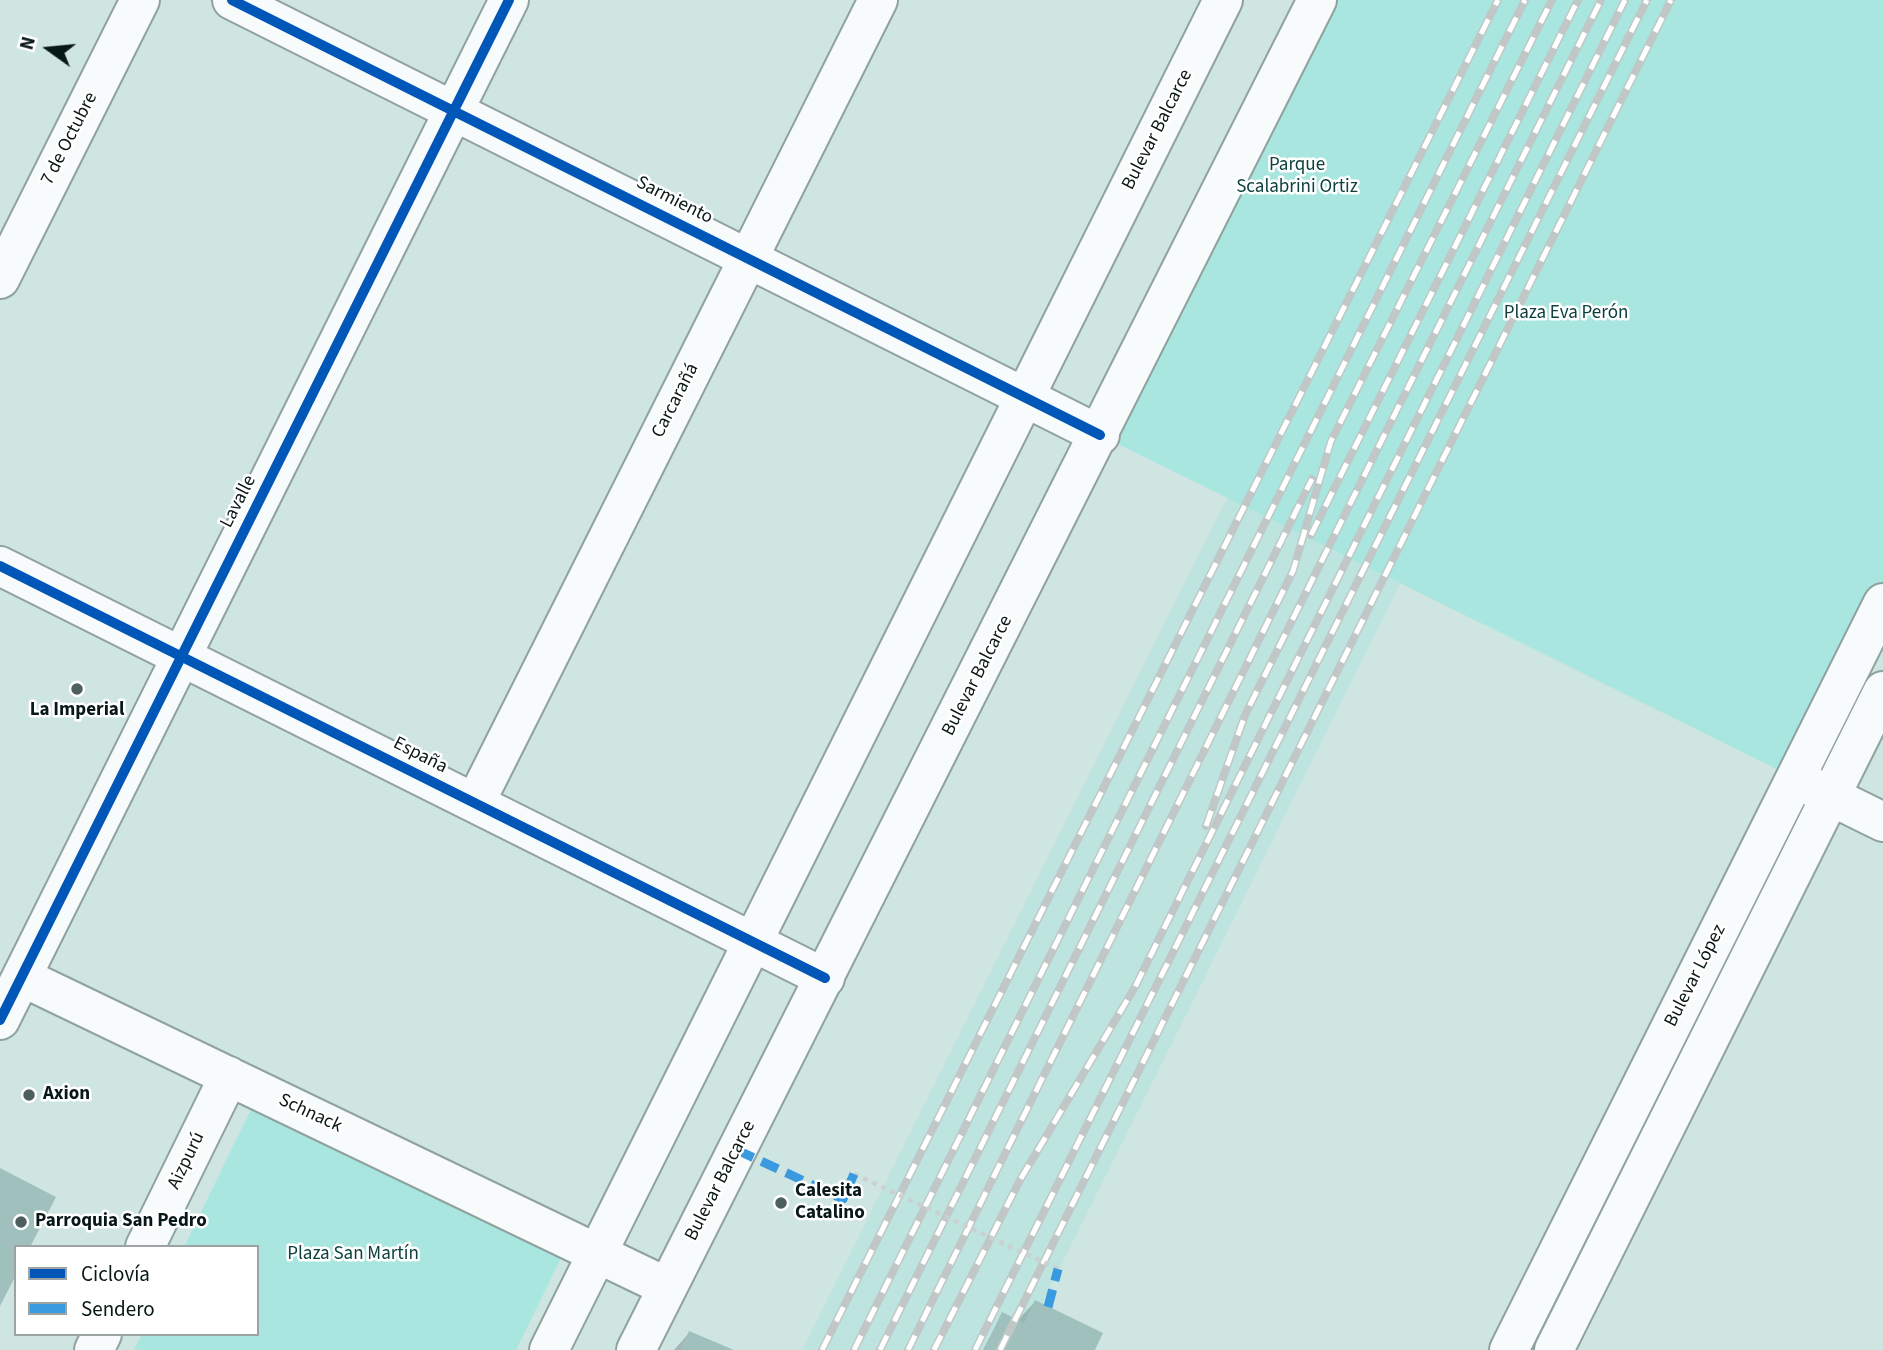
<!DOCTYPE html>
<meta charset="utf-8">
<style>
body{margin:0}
#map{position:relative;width:1883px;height:1350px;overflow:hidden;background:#cee5e2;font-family:"Source Sans 3",sans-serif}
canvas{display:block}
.legend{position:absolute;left:14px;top:1245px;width:245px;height:91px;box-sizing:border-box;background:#fff;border:2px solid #9ca3a2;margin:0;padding:9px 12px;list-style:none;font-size:21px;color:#081816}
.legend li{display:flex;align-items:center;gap:14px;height:35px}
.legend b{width:35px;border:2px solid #9ca3a2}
.north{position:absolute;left:14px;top:14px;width:70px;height:70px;-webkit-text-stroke:5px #fff;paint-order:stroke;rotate:285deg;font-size:19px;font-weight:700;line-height:28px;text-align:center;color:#081816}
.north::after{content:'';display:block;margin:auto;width:24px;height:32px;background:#081816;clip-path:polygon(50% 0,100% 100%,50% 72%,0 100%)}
</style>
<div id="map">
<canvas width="1883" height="1350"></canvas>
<ul class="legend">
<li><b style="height:9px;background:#0057b8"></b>Ciclovía</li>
<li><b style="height:9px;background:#3a9adf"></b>Sendero</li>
</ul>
<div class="north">N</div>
</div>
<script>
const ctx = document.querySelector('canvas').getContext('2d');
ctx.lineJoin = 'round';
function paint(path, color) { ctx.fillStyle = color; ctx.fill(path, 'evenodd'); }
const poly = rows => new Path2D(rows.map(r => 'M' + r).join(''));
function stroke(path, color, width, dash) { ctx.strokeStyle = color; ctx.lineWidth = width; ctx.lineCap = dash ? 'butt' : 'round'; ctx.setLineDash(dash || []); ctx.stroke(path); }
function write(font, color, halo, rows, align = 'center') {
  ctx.font = font + ' "Source Sans 3",sans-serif'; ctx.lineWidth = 5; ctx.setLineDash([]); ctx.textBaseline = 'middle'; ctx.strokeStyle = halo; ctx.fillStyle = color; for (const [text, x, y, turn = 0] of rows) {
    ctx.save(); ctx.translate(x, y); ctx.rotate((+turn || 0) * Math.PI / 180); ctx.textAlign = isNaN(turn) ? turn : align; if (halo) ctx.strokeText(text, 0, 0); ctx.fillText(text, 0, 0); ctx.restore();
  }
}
paint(poly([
 [1476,0,1691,0,1019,1350,802,1350]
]), '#bee4df');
paint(poly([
 [1317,0,1883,0,1883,603,1795,778,1100,435],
 [255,1101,564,1252,516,1350,134,1350,142,1334,257,1334,257,1247,184,1247]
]), '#a8e6df');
paint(poly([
 [1035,1302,1093,1350,983,1350,1002,1314,1017,1321],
 [689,1333,729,1350,674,1350]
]), '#0003');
paint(poly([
 [0,1168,56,1197,30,1247,16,1247,16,1275,0,1306],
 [1035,1300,1103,1333,1095,1350,984,1350,1002,1312,1024,1323],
 [689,1331,734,1350,681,1350]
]), '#a0c0bd');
const minor = poly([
 [232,0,1100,435],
 [0,279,140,0],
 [0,566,825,978],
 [1800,781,1883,822],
 [475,803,878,0],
 [22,977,667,1287],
 [0,1020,509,0],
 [145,1247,229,1076],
 [94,1350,102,1334]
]);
const major = poly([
 [549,1350,1223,0],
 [636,1350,1317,0],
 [1509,1350,1883,603],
 [1554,1350,1883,691]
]);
stroke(minor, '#90a29f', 42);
stroke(major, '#90a29f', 42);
stroke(minor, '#f8fbfb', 38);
stroke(major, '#f8fbfb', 38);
const rail = poly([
 [1311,535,1578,0],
 [1206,826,1245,715,1601,0],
 [822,1350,1498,0],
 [854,1350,1525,0],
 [880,1350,1312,479],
 [908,1350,1293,571,1331,441,1552,0],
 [934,1350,1020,1180,1135,987,1625,0],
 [975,1350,1647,0],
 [1000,1350,1671,0]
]);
stroke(rail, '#c1c7c7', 8);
stroke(rail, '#fff', 5, [16]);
stroke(poly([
 [854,1174,1058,1269]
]), '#cbd1d1', 4.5, [5, 5]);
stroke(poly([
 [737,1150,843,1199,854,1174],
 [1048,1307,1058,1269]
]), '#3a9adf', 9, [18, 9]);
stroke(poly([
 [232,0,1100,435],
 [0,566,825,978],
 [0,1020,509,0]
]), '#0057b8', 10);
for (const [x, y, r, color] of [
 [77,689,7,"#4d605d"],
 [29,1095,7,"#4d605d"],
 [781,1203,7,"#4d605d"],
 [21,1222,7,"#4d605d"]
]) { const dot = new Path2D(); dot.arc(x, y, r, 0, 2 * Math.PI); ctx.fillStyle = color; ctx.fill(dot); stroke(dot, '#fff', 2.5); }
write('19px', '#081816', '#fff', [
 ["Bulevar Balcarce",1158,130,-63],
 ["7 de Octubre",70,139,-63],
 ["Sarmiento",674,201,27],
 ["Carcarañá",676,401,-63],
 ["Lavalle",239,502,-63],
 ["Bulevar Balcarce",978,676,-63],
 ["España",420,756,27],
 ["Bulevar López",1696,976,-63],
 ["Schnack",310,1114,25],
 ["Aizpurú",187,1161,-64],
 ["Bulevar Balcarce",721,1181,-63]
]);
write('19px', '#0d413d', '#fff', [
 ["Parque",1297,166],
 ["Scalabrini Ortiz",1297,188],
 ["Plaza Eva Perón",1566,314],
 ["Plaza San Martín",353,1255]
]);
write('bold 19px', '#081816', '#fff', [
 ["La Imperial",77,711,"center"],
 ["Axion",43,1095],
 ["Calesita",795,1192],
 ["Catalino",795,1214],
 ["Parroquia San Pedro",35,1222]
], 'left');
</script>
